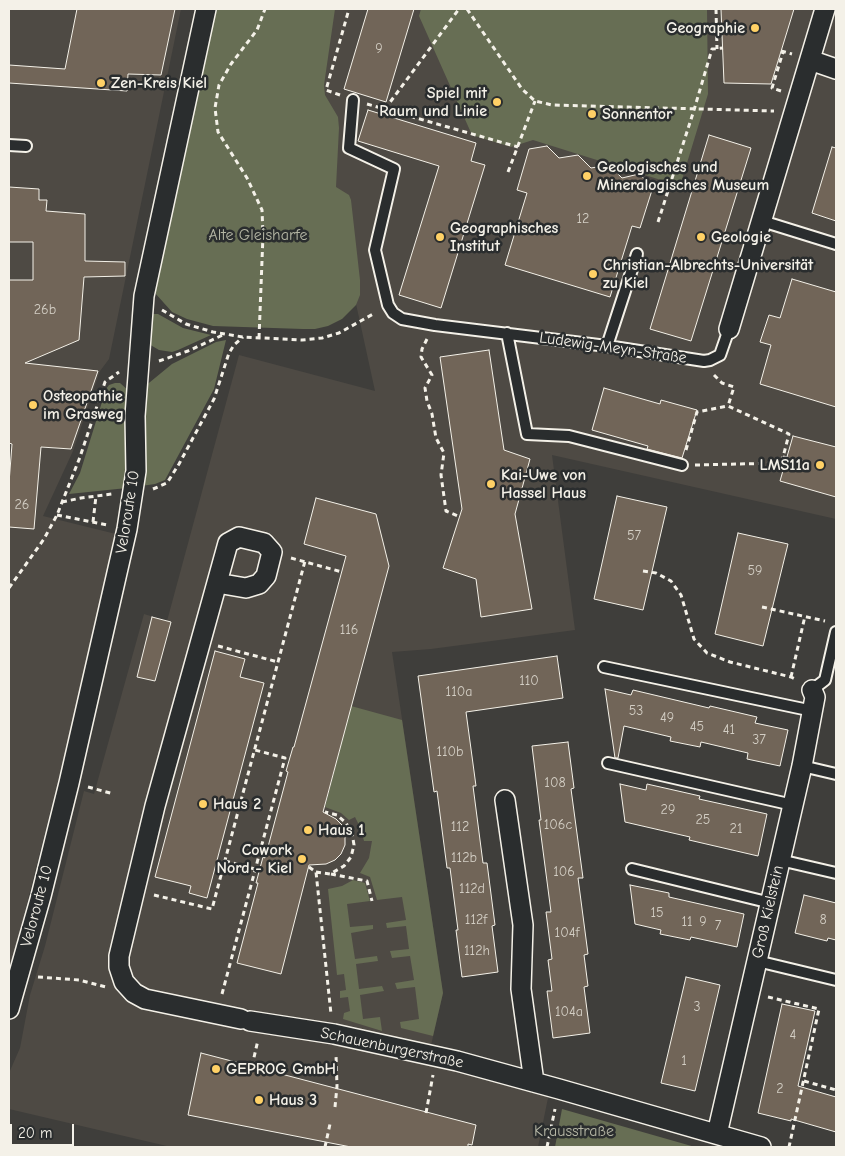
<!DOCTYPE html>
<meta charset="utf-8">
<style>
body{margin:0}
#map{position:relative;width:845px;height:1156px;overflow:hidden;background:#3f3e3b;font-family:"Comic Neue",sans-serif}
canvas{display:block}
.frame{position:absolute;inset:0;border:10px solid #f4f1e8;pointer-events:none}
.scale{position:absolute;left:10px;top:1124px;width:64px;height:22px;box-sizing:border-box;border:2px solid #f4f1e8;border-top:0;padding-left:6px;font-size:15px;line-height:18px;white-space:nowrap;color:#f4f1e8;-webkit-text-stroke:4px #2a2d2e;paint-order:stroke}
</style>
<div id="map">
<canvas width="845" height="1156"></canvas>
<div class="frame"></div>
<div class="scale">20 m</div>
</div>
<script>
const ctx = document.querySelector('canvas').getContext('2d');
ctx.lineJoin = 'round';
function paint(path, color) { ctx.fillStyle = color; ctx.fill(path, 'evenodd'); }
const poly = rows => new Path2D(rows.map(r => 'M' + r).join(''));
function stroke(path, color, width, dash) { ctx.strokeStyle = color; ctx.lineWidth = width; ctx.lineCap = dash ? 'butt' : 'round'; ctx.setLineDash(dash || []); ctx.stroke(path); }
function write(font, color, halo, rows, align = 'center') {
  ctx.font = font + ' "Comic Neue",sans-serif'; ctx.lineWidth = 5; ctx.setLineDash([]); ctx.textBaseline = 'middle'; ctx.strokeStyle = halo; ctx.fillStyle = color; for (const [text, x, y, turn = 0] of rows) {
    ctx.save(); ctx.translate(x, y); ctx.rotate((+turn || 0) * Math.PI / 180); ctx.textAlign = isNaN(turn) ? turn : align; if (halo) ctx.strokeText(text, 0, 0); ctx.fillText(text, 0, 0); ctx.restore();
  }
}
paint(poly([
 [9,9,181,9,109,359,100,371,73,451,43,516,116,534,77,706,9,974],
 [302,9,836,9,836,519,552,455,575,630,431,649,392,652,443,993,427,1063,549,1093,538,1147,171,1147,9,1109,9,1073,20,1048,30,995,45,946,84,791,94,794,144,614,167,621,239,355,375,391,324,157]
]), '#4e4a44');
paint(poly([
 [211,9,335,9,324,85,325,95,338,117,339,128,336,187,349,195,351,200,360,280,360,295,356,305,342,319,328,326,315,329,303,329,213,326,187,319,172,312,155,293,153,286],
 [421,9,707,9,708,94,680,186,533,140,511,147,472,135,419,16],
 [151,314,158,314,183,328,211,335,178,350,172,352,159,350,147,343],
 [226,340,214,389,165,480,155,484,141,486,144,387,172,364,216,342],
 [115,383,120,383,129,391,127,488,69,494,80,473,106,389,109,385],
 [351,706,402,720,443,993,433,1036,401,1028,400,1022,419,1019,415,987,397,989,395,983,414,980,410,956,392,958,390,951,409,949,406,926,387,928,386,923,406,920,402,897,377,900,370,877,360,873,369,858,372,841,364,841,360,827,355,817,349,820,341,813,325,807],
 [353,880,365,883,370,901,347,904,350,927,373,925,373,929,351,933,355,959,377,956,378,961,356,964,359,989,382,986,384,991,360,995,363,1019,380,1017,382,1031,343,1019,344,1013,350,1011,348,997,340,998,340,991,346,990,344,974,337,975,328,889,342,886],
 [562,1109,695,1147,555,1147]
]), '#676e54');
const building = poly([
 [77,9,175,9,161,75,128,74,127,91,9,83,9,65,65,69,77,9],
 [368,9,414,9,386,102,344,89,368,9],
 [721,9,794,9,771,84,724,83,721,9],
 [368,110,476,143,471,161,485,165,441,308,399,295,439,166,358,141,368,110],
 [709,135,751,148,691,341,650,329,709,135],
 [547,146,559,158,578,155,591,168,609,165,622,178,639,174,653,187,640,228,632,226,610,297,505,265,527,193,517,190,529,149,547,146],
 [832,147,836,148,836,221,812,213,832,147],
 [9,187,39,189,39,200,47,200,46,211,85,214,85,261,125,262,125,276,84,277,79,340,25,363,98,371,71,449,41,447,34,529,9,527,9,483,12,444,9,443,9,280,33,280,33,242,9,242,9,187],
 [792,279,836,292,836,407,760,384,771,345,760,342,769,315,780,318,792,279],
 [489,350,504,450,530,459,515,514,532,609,481,617,476,579,443,568,462,509,440,357,489,350],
 [604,388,660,404,661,400,697,410,682,458,647,449,648,446,592,430,604,388],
 [793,436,836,447,836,497,780,481,793,436],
 [617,496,667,507,643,610,594,599,617,496],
 [316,498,376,514,389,566,323,812,336,819,342,825,345,835,345,845,341,854,335,860,326,864,309,865,281,974,237,963,258,883,256,883,263,857,265,858,288,772,286,771,293,747,294,747,346,556,304,544,316,498],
 [738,533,788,544,763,646,715,634,738,533],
 [152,617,171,622,155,681,137,677,152,617],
 [215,651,245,659,240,677,264,683,207,898,189,893,191,886,155,877,215,651],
 [557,656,563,698,466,712,476,786,473,786,483,863,487,863,495,925,492,926,498,972,462,977,456,930,458,930,450,868,447,868,437,791,434,792,418,676,557,656],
 [605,689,631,695,633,690,709,708,710,706,757,717,755,723,788,730,780,766,747,759,748,753,701,742,700,747,670,741,671,737,624,726,618,758,615,758,605,689],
 [568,742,574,788,571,789,583,878,578,878,588,954,584,955,588,986,584,987,590,1033,553,1038,547,991,552,991,548,960,552,959,546,912,551,912,539,820,541,820,532,746,568,742],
 [620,784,646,790,647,784,700,796,699,799,767,814,758,856,689,840,690,837,625,822,620,784],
 [630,885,669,893,669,897,744,914,737,947,691,937,690,940,660,934,661,930,635,924,630,885],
 [804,895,836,903,836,940,828,938,827,941,795,933,804,895],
 [686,977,720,985,695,1091,661,1083,686,977],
 [782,1004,815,1011,798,1086,836,1097,836,1132,791,1119,791,1121,758,1113,782,1004],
 [201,1053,476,1125,472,1145,468,1144,468,1147,351,1147,188,1115,201,1053]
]);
paint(building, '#716558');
stroke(building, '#f4f1e8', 1);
const service = poly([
 [353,100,349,148,394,169,375,250,388,305,393,313,402,319,435,325,607,346,704,361,710,360,720,355,729,329],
 [9,145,26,146],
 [762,221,836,244],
 [507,333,527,434,569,436,682,465],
 [607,346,637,254],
 [604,667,813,711],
 [812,690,825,680,836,632],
 [608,763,793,805],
 [802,766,836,774],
 [780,860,836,873],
 [632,869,771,903],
 [757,961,836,980]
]);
const minor = poly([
 [810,60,836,69],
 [729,329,825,9],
 [217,583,246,588,259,584,266,576,272,552,264,543,239,537,228,543,155,806,119,956,119,967,124,982,134,993,145,999,241,1019],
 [505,800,523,925,521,989,534,1082],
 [9,1009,41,896,69,783,127,529,136,471,135,416,144,296,206,9],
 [250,1021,334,1034,457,1061,559,1089,761,1147],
 [717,1134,802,766,815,697,812,690]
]);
stroke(service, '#f4f1e8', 14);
stroke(minor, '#f4f1e8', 22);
stroke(poly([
 [467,9,522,89,535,101,552,105,774,111],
 [716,9,717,49],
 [781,51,792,54],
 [781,91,772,88,783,52],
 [340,95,326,90,349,9],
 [367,104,518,147],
 [385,109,459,9],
 [508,172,535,101],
 [658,222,694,110,712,49,723,48],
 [162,310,186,324,213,332,243,337,302,340,322,338,339,333,375,313],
 [259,338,263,235,262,210,247,178,218,132,215,108,219,85,231,64,257,30,265,9],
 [427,339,422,349,421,357,432,375,425,388,427,401,432,414,436,438,444,453,441,475,446,511,460,517],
 [159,361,188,351,225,334],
 [714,375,722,383,734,387,728,406],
 [686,450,697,412,728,406,789,434,783,457,805,463],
 [695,465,781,463,783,457],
 [153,489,167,483,179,464,214,399,229,353,234,345,243,337],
 [62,502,81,498,112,494],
 [57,515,107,525],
 [93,522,96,496],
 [291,558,342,572],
 [643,571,656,573,671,581,681,595,694,639,707,653,730,662,791,677,797,680],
 [9,588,44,539,57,515,80,457,105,382,119,372],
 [762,607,825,621],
 [218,646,278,662],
 [791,677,805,616],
 [88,787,114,794],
 [225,861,255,869],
 [309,867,316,872,331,1014],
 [316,872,330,874,344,866,351,857,354,845,352,833,346,823,337,815,325,812],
 [331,874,367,881,372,901],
 [154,895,212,909,305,561],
 [38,977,79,980,106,987],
 [222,994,285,758,255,750],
 [768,997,819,1009,789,1147],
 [252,1066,258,1040],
 [804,1081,836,1090],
 [335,1107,337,1086,336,1055],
 [426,1113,433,1075],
 [325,1147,330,1124],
 [547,1147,555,1109]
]), '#f4f1e8', 3, [5, 4]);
stroke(service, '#2a2d2e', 10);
stroke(minor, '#2a2d2e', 19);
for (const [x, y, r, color] of [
 [755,28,5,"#ffd166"],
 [101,83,5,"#ffd166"],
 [497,102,5,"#ffd166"],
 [592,114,5,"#ffd166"],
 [587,176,5,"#ffd166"],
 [440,237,5,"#ffd166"],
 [701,237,5,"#ffd166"],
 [593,274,5,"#ffd166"],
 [33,405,5,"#ffd166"],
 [820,465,5,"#ffd166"],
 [491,484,5,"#ffd166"],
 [203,804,5,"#ffd166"],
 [308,830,5,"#ffd166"],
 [302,859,5,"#ffd166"],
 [216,1069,5,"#ffd166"],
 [259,1100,5,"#ffd166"]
]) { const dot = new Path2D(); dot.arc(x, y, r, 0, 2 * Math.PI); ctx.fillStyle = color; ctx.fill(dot); stroke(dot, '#2a2d2e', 2); }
write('14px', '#d3cec4', null, [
 ["9",379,49],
 ["12",583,219],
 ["26b",45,310],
 ["26",22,505],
 ["57",634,536],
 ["59",755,571],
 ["116",349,630],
 ["110",529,681],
 ["110a",459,692],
 ["53",636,711],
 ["49",667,718],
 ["45",697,727],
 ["41",729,730],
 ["37",759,740],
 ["110b",450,752],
 ["108",555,783],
 ["29",668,810],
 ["25",703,820],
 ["106c",558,825],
 ["112",460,827],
 ["21",736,829],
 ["112b",464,858],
 ["106",564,872],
 ["112d",472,889],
 ["15",657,913],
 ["112f",476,920],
 ["8",823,920],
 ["11",687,922],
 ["9",703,922],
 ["7",718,926],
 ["104f",567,933],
 ["112h",477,951],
 ["3",697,1007],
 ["104a",569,1012],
 ["4",793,1035],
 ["1",684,1061],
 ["2",780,1089]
]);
write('bold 16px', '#f4f1e8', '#2a2d2e', [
 ["Geographie",745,28,"right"],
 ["Zen-Kreis Kiel",111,83],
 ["Spiel mit",487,93,"right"],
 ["Raum und Linie",487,111,"right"],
 ["Sonnentor",602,114],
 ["Geologisches und",597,167],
 ["Mineralogisches Museum",597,185],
 ["Geographisches",450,228],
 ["Institut",450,246],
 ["Geologie",711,237],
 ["Christian-Albrechts-Universität",603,265],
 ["zu Kiel",603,283],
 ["Osteopathie",43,396],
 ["im Grasweg",43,414],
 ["LMS11a",810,465,"right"],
 ["Kai-Uwe von",501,475],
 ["Hassel Haus",501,493],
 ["Haus 2",213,804],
 ["Haus 1",318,830],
 ["Cowork",292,850,"right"],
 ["Nord - Kiel",292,868,"right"],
 ["GEPROG GmbH",226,1069],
 ["Haus 3",269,1100]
], 'left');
write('16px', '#b5b6a5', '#2a2d2e', [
 ["Alte Gleisharfe",258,235],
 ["Krausstraße",574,1131]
]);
write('16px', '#f4f1e8', '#2a2d2e', [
 ["Ludewig-Meyn-Straße",613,348,8],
 ["Veloroute 10",128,512,-81],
 ["Veloroute 10",37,906,-75],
 ["Groß Kielstein",768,912,-77],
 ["Schauenburgerstraße",392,1048,12]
]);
</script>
